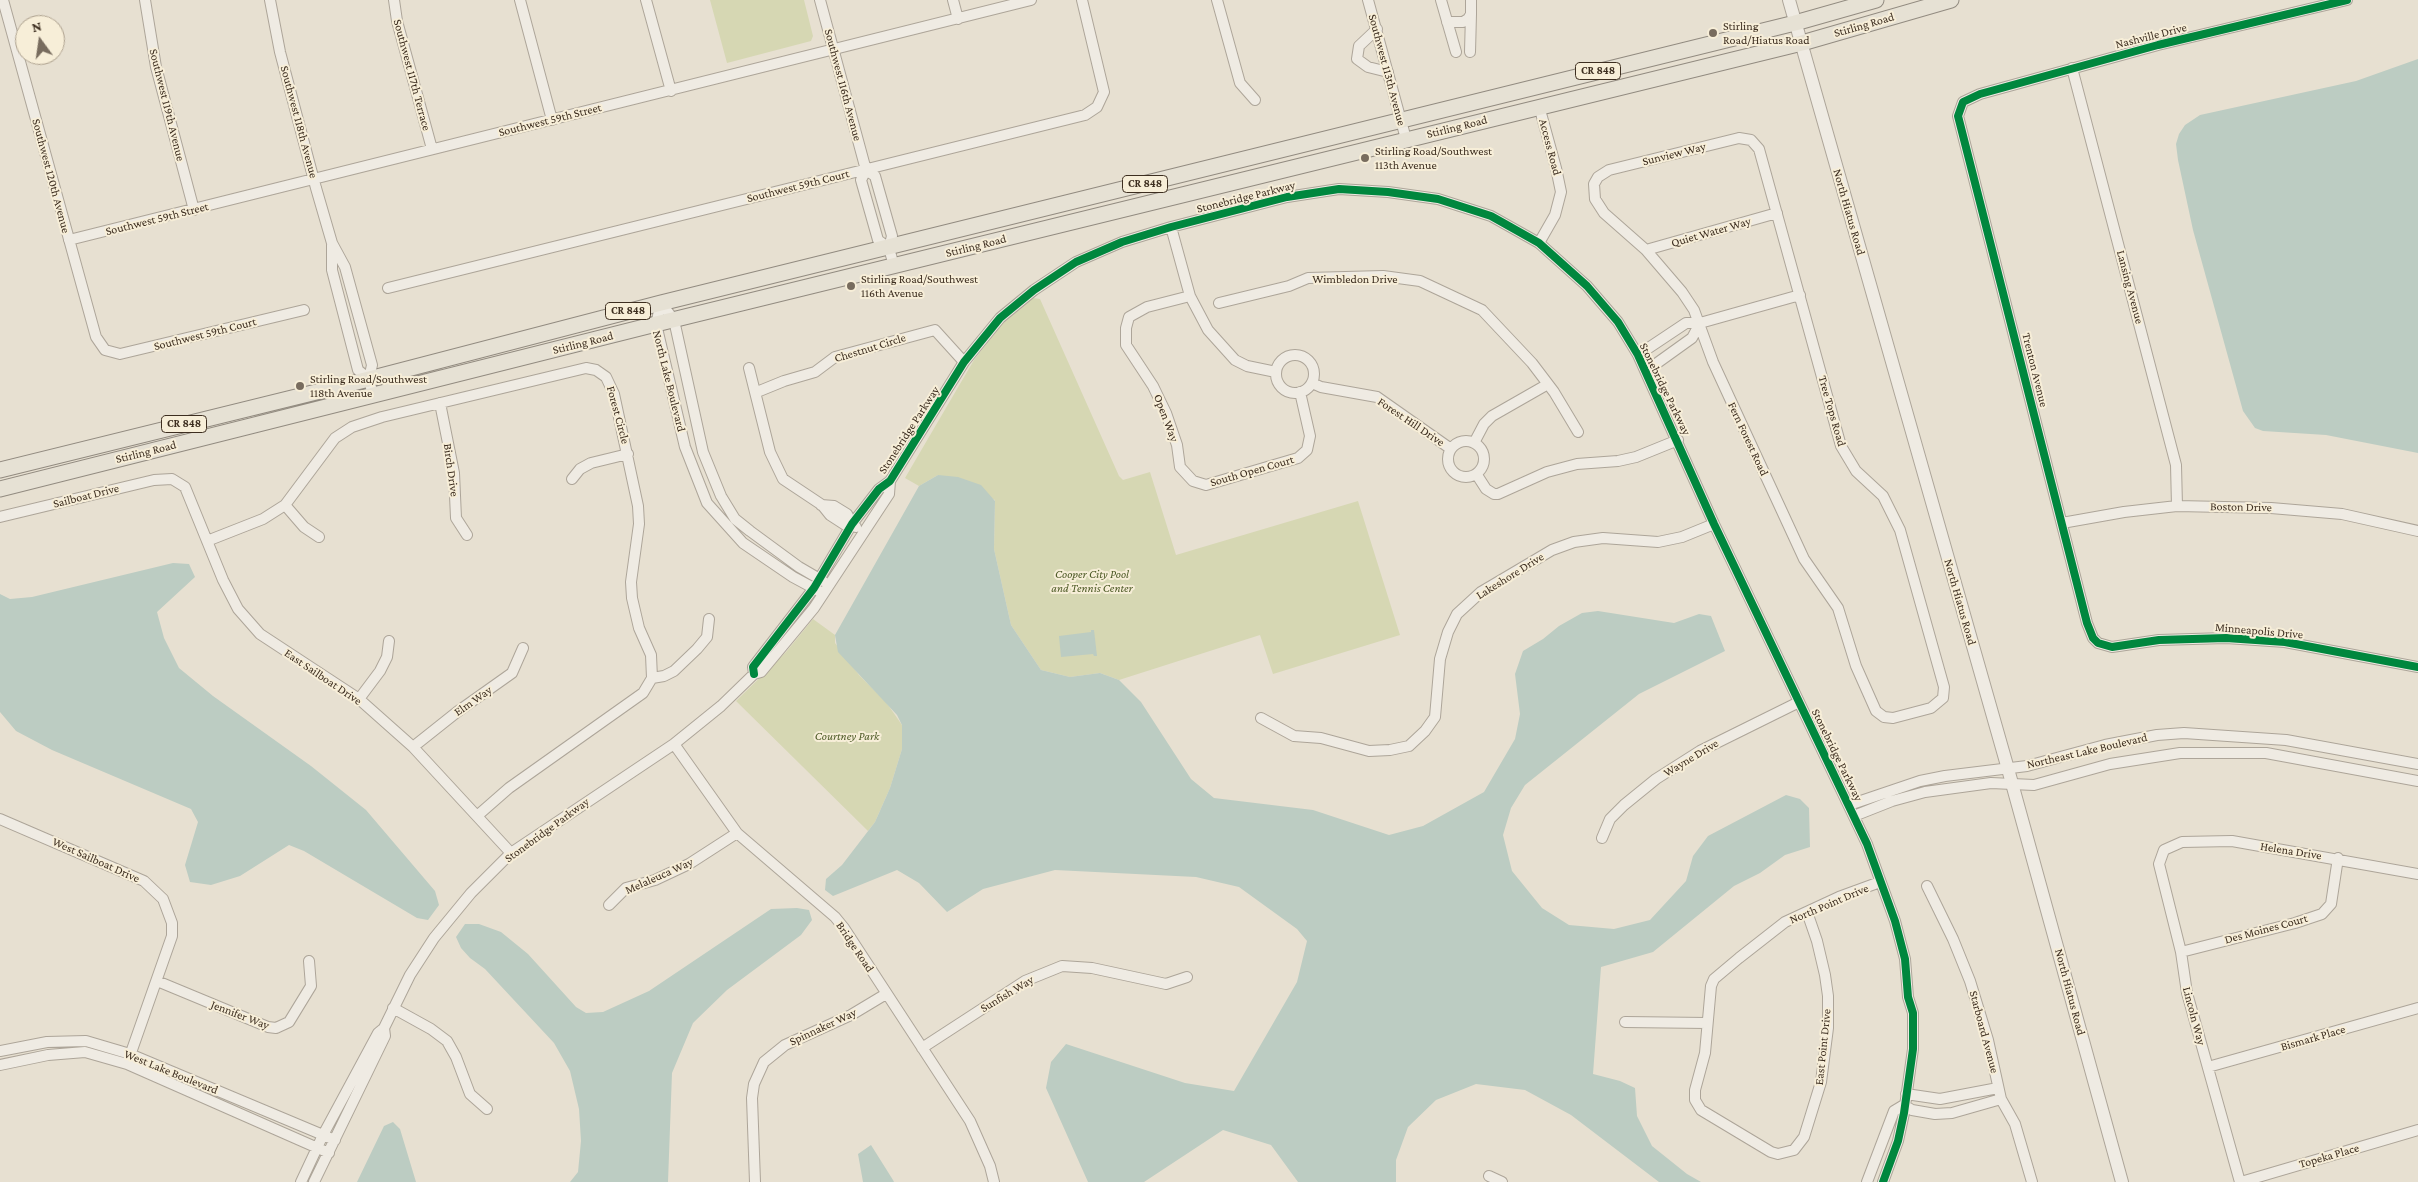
<!DOCTYPE html>
<style>
body{margin:0}
#map{position:relative;width:2418px;height:1182px;overflow:hidden;background:#e7e0d1;font-family:"Crimson Pro",serif}
canvas{display:block}
.north{position:absolute;left:15px;top:15px;width:50px;height:50px;box-sizing:border-box;background:#f7eed8;border:1px solid #ada18e;border-radius:50%;rotate:346deg;font-size:14px;font-weight:700;line-height:20px;text-align:center;color:#3d2e20}
.north::after{content:'';display:block;margin:auto;width:18px;height:22px;background:#786c5e;clip-path:polygon(50% 0,100% 100%,50% 72%,0 100%)}
</style>
<div id="map">
<canvas width="2418" height="1182"></canvas>
<div class="north">N</div>
</div>
<script>
const ctx = document.querySelector('canvas').getContext('2d');
ctx.lineJoin = 'round';
function paint(path, color) { ctx.fillStyle = color; ctx.fill(path, 'evenodd'); }
const poly = rows => new Path2D(rows.map(r => 'M' + r).join(''));
function stroke(path, color, width, dash) { ctx.strokeStyle = color; ctx.lineWidth = width; ctx.lineCap = dash ? 'butt' : 'round'; ctx.setLineDash(dash || []); ctx.stroke(path); }
function write(font, color, halo, rows, align = 'center') {
  ctx.font = font + ' "Crimson Pro",serif'; ctx.lineWidth = 4; ctx.setLineDash([]); ctx.textBaseline = 'middle'; ctx.strokeStyle = halo; ctx.fillStyle = color; for (const [text, x, y, turn = 0] of rows) {
    ctx.save(); ctx.translate(x, y); ctx.rotate((+turn || 0) * Math.PI / 180); ctx.textAlign = isNaN(turn) ? turn : align; if (halo) ctx.strokeText(text, 0, 0); ctx.fillText(text, 0, 0); ctx.restore();
  }
}
paint(poly([
 [710,0,804,0,813,36,811,41,727,63],
 [1033,298,1040,299,1119,476,1123,480,1150,472,1176,555,1358,501,1400,635,1273,674,1260,635,1119,680,1100,673,1070,677,1041,670,1011,625,994,549,995,500,938,475,919,486,905,478,974,360,1001,325],
 [813,619,835,635,835,643,859,675,886,702,902,725,902,749,890,788,875,822,868,831,736,701,786,652]
]), '#d6d7b3');
paint(poly([
 [2418,59,2418,453,2326,435,2263,431,2255,428,2243,411,2193,230,2178,160,2176,144,2179,134,2185,125,2200,115,2356,81],
 [938,475,958,477,981,485,995,501,994,549,1011,625,1041,670,1070,677,1100,673,1119,680,1141,702,1191,779,1214,798,1313,810,1389,835,1423,826,1484,792,1515,739,1520,714,1515,674,1523,651,1543,639,1559,626,1582,613,1598,611,1674,623,1699,614,1711,616,1725,651,1639,694,1525,785,1511,808,1503,835,1512,871,1542,908,1569,925,1614,929,1650,920,1686,881,1693,856,1708,836,1786,795,1800,799,1809,808,1810,847,1785,855,1760,873,1734,886,1653,952,1601,967,1593,1074,1620,1081,1635,1088,1637,1116,1652,1146,1687,1174,1701,1182,1659,1182,1571,1115,1525,1090,1476,1084,1436,1100,1408,1127,1396,1160,1396,1182,1298,1182,1271,1145,1223,1130,1144,1182,1088,1182,1046,1088,1051,1062,1066,1044,1185,1083,1234,1091,1297,982,1307,941,1297,929,1239,887,1196,877,1055,870,983,889,947,912,919,883,897,870,833,896,825,890,826,879,842,865,875,822,890,788,902,749,902,725,897,715,838,652,835,635,919,486],
 [173,563,189,564,195,577,157,612,164,638,179,668,213,696,311,766,366,810,435,891,439,905,428,920,417,918,304,851,289,845,240,876,211,885,190,882,185,865,198,822,191,809,52,750,16,731,0,712,0,594,10,599,32,597],
 [1091,630,1094,630,1097,656,1094,656,1093,654,1061,657,1059,636,1091,632],
 [797,908,809,910,812,920,801,935,727,990,693,1023,672,1073,668,1182,570,1182,578,1172,581,1141,579,1109,570,1071,554,1043,485,969,470,958,461,948,456,937,465,924,479,924,501,932,528,954,576,1007,586,1013,603,1012,649,991,771,909],
 [393,1122,400,1129,416,1182,357,1182,384,1126],
 [871,1145,893,1180,894,1182,863,1182,858,1154]
]), '#bcccc2');
const minor = poly([
 [3,0,96,337,105,350,120,354,304,310],
 [145,0,156,67,194,210],
 [270,0,280,52,316,188,332,243,345,267,372,365,369,379,373,396],
 [394,0,397,21,432,149],
 [520,0,552,120],
 [646,0,671,91],
 [820,0,866,170,861,180,878,240,889,248],
 [953,0,958,19],
 [1217,0,1240,83,1255,100],
 [1368,0,1406,139],
 [1441,0,1456,52],
 [2347,0,2158,45,1980,94,1963,102,1958,116,2087,623,2093,638,2098,643,2112,647,2159,640,2226,638,2285,642,2418,667],
 [1447,22,1463,22,1468,19,1471,14,1471,0],
 [1377,29,1359,46,1357,59,1368,67,1388,72],
 [1470,52,1471,14],
 [2072,68,2176,465,2177,506],
 [1739,138,1751,140,1759,149,1841,446,1856,471,1883,496,1900,530,1944,687,1943,698,1931,708,1893,718,1884,717,1876,711,1856,666,1838,608,1804,559,1713,362,1694,310,1682,292,1646,250,1604,213,1595,199,1594,184,1598,177,1609,170,1739,138],
 [866,170,875,176,892,236,889,248,894,266],
 [1171,227,1190,296,1208,330,1235,360,1247,366,1276,372],
 [69,240,1031,0],
 [1539,243,1555,215,1561,192,1556,168,1539,106],
 [332,245,332,270,358,370,369,379],
 [1646,250,1777,213],
 [388,288,1085,115,1097,107,1104,92,1082,0],
 [1190,296,1147,307,1129,317,1126,328,1126,345,1153,386,1166,413,1177,445,1180,467,1193,481,1206,485,1298,458,1307,450,1310,436,1300,392],
 [661,303,656,324,685,447,707,503,743,543,793,577,819,591],
 [661,303,674,320,703,452,721,496,735,519,750,531,799,567,823,581],
 [1219,303,1289,286,1308,278,1383,276,1420,281,1482,310,1532,363,1554,392,1578,432],
 [1638,355,1686,323,1700,323,1800,295],
 '1276 374a19 19 0 1 1 38 0a19 19 0 1 1-38 0Z',
 [749,368,770,452,783,479,822,505,830,515,847,526,852,524,856,527],
 [1646,371,1692,338,1700,323],
 [1312,383,1321,387,1377,397,1451,449],
 [757,392,784,381,815,372,835,357,935,330,964,362],
 [440,403,454,473,456,518,467,535],
 '1448 459a18 18 0 1 1 36 0a18 18 0 1 1-36 0Z',
 [1474,443,1484,424,1492,416,1548,384],
 [1477,475,1486,489,1494,494,1498,494,1547,472,1577,464,1618,461,1636,457,1678,440],
 [572,479,580,469,591,463,628,454],
 [285,505,304,527,319,537],
 [821,505,834,506,847,514,852,524],
 [0,517,154,480,172,479,185,487,223,580,238,609,260,634,359,699,413,747,511,853],
 [2062,523,2124,512,2177,506,2271,508,2342,514,2418,531],
 [207,541,263,519,285,505,335,438,352,427,382,417,586,368,596,370,606,377,614,394,638,506,639,524,631,582,632,598,639,628,651,655,652,678,643,693,509,788,477,816],
 [754,674,753,667,814,588,852,524,879,489,890,481,964,362,1000,318,1034,290,1076,262,1122,242,1171,227,1287,197,1339,189,1388,192,1438,199,1491,216,1539,243,1587,286,1618,322,1638,355,1714,524,1867,844,1895,921,1905,959,1908,997,1913,1013,1913,1049,1904,1113,1898,1141,1883,1182],
 [652,678,664,676,674,671,697,649,707,637,709,619],
 [359,699,380,671,387,657,389,641],
 [1261,718,1294,736,1321,738,1369,751,1390,750,1409,746,1425,731,1435,717,1440,659,1448,632,1457,614,1481,592,1552,550,1574,542,1603,538,1658,542,1682,537,1714,524],
 [674,744,737,833,835,917,844,928,970,1121,990,1166,994,1182],
 [413,747,457,712,512,673,523,648],
 [1849,805,1920,781,1945,776,2027,766,2105,745,2157,735,2184,733,2286,740,2418,764],
 [1854,816,1892,801,1925,792,1991,783,2034,785,2110,764,2180,753,2266,753,2418,781],
 [0,819,144,881,163,899,172,923,172,936,127,1064],
 [1602,838,1610,819,1624,805,1656,779,1700,751,1799,702],
 [1927,886,1953,939,1970,981,1988,1040,2001,1099,2015,1124,2032,1182],
 [609,905,626,888,655,880,689,864,737,833],
 [1807,912,1817,941,1825,975,1828,996,1828,1028,1821,1082,1804,1137,1794,1150,1778,1154,1771,1152,1701,1110,1695,1100,1695,1090,1705,1053,1711,986,1714,979,1739,958,1785,922,1839,897,1880,882],
 [2181,952,2295,923,2322,914,2331,904,2338,858],
 [157,981,268,1027,276,1028,289,1022,311,986,309,961],
 [393,1008,431,1029,447,1041,456,1057,470,1094,487,1109],
 [1625,1022,1707,1023],
 [922,1048,1025,981,1062,966,1092,968,1166,984,1187,977],
 [0,1051,47,1042,86,1041,130,1054,335,1140],
 [0,1065,48,1055,85,1052,127,1064,329,1153],
 [2208,1067,2418,1008],
 [1906,1094,1940,1099,1998,1088],
 [1904,1105,1912,1110,1935,1114,1952,1113,2001,1099],
 [1489,1176,1502,1182],
 [301,1182,323,1135,378,1033,384,1028,410,975,434,938,471,893,511,853,674,744,721,706,754,674,761,672,814,608,889,494,890,481],
 [314,1182,385,1036,384,1028],
 [755,1182,752,1098,754,1084,764,1062,785,1045,851,1015,886,994],
 [1867,1182,1894,1111,1904,1105],
 [2240,1182,2187,993,2181,952,2159,864,2164,850,2182,842,2232,841,2418,874],
 [2241,1182,2418,1130]
]);
const tertiary = poly([
 [1789,0,2008,769,2122,1182]
]);
const primary = poly([
 [0,470,369,379,661,303,1795,23,1876,0],
 [0,489,656,324,1802,43,1951,0]
]);
stroke(minor, '#ada599', 12);
stroke(tertiary, '#ada599', 14);
stroke(primary, '#928b80', 17);
stroke(minor, '#efebe3', 10);
stroke(tertiary, '#efebe3', 12);
stroke(primary, '#e6e1d4', 15);
stroke(poly([
 [2347,0,2158,45,1980,94,1963,102,1958,116,2087,623,2093,638,2098,643,2112,647,2159,640,2226,638,2285,642,2418,667],
 [754,674,753,667,814,588,852,524,879,489,890,481,964,362,1000,318,1034,290,1076,262,1122,242,1171,227,1287,197,1339,189,1388,192,1438,199,1491,216,1539,243,1587,286,1618,322,1638,355,1714,524,1867,844,1895,921,1905,959,1908,997,1913,1013,1913,1049,1904,1113,1898,1141,1883,1182]
]), '#00873e', 8);
for (const [x, y, r, color] of [
 [1713,33,5,"#786c5e"],
 [1365,158,5,"#786c5e"],
 [851,286,5,"#786c5e"],
 [300,386,5,"#786c5e"]
]) { const dot = new Path2D(); dot.arc(x, y, r, 0, 2 * Math.PI); ctx.fillStyle = color; ctx.fill(dot); stroke(dot, '#f7eed8', 2); }
for (const [x, y, w] of [
 [1598,71,45],
 [1145,184,45],
 [628,311,45],
 [184,424,45]
]) { const box = new Path2D(); box.roundRect(x - w / 2, y - 8.5, w, 17, 4); ctx.fillStyle = '#f7eed8'; ctx.fill(box); stroke(box, '#3d2e20', 1); }
write('bold 11px', '#3d2e20', null, [
 ["CR 848",1598,71],
 ["CR 848",1145,184],
 ["CR 848",628,311],
 ["CR 848",184,424]
]);
write('12px', '#3d2e20', '#f7eed8', [
 ["Stirling Road",1864,25,-16],
 ["Nashville Drive",2151,36,-14],
 ["Southwest 113th Avenue",1387,70,75],
 ["Southwest 117th Terrace",412,75,75],
 ["Southwest 116th Avenue",843,85,75],
 ["Southwest 119th Avenue",167,105,76],
 ["Southwest 59th Street",550,120,-14],
 ["Southwest 118th Avenue",299,122,75],
 ["Stirling Road",1457,127,-14],
 ["Access Road",1550,147,75],
 ["Sunview Way",1674,154,-14],
 ["Southwest 120th Avenue",51,176,75],
 ["Southwest 59th Court",798,186,-14],
 ["Stonebridge Parkway",1246,197,-14],
 ["North Hiatus Road",1849,212,74],
 ["Southwest 59th Street",157,219,-14],
 ["Quiet Water Way",1711,232,-16],
 ["Stirling Road",976,246,-14],
 ["Wimbledon Drive",1355,279],
 ["Lansing Avenue",2130,287,75],
 ["Southwest 59th Court",205,334,-14],
 ["Stirling Road",583,343,-14],
 ["Chestnut Circle",870,348,-17],
 ["Trenton Avenue",2035,370,76],
 ["North Lake Boulevard",669,381,76],
 ["Stonebridge Parkway",1665,389,64],
 ["Tree Tops Road",1832,411,74],
 ["Forest Circle",618,415,75],
 ["Open Way",1166,418,69],
 ["Forest Hill Drive",1411,422,34],
 ["Stonebridge Parkway",909,430,-57],
 ["Fern Forest Road",1748,439,65],
 ["Stirling Road",146,452,-14],
 ["Birch Drive",451,470,82],
 ["South Open Court",1252,471,-16],
 ["Sailboat Drive",86,496,-14],
 ["Boston Drive",2241,507,1],
 ["Lakeshore Drive",1510,576,-32],
 ["North Hiatus Road",1960,602,74],
 ["Minneapolis Drive",2259,631,5],
 ["East Sailboat Drive",323,677,34],
 ["Elm Way",473,701,-35],
 ["Northeast Lake Boulevard",2087,751,-13],
 ["Stonebridge Parkway",1837,755,64],
 ["Wayne Drive",1691,758,-31],
 ["Stonebridge Parkway",547,830,-36],
 ["Helena Drive",2291,851,9],
 ["West Sailboat Drive",96,860,24],
 ["Melaleuca Way",659,876,-24],
 ["North Point Drive",1829,904,-23],
 ["Des Moines Court",2266,929,-15],
 ["Bridge Road",855,947,56],
 ["North Hiatus Road",2070,992,75],
 ["Sunfish Way",1007,994,-31],
 ["Jennifer Way",240,1015,21],
 ["Lincoln Way",2194,1016,75],
 ["Spinnaker Way",823,1027,-25],
 ["Starboard Avenue",1984,1032,75],
 ["Bismark Place",2313,1038,-16],
 ["East Point Drive",1823,1047,-84],
 ["West Lake Boulevard",171,1072,22],
 ["Topeka Place",2329,1156,-16]
]);
write('12px', '#3d2e20', '#f7eed8', [
 ["Stirling",1723,26],
 ["Road/Hiatus Road",1723,40],
 ["Stirling Road/Southwest",1375,151],
 ["113th Avenue",1375,165],
 ["Stirling Road/Southwest",861,279],
 ["116th Avenue",861,293],
 ["Stirling Road/Southwest",310,379],
 ["118th Avenue",310,393]
], 'left');
write('italic 12px', '#4d5a26', '#f7eed8', [
 ["Cooper City Pool",1092,574],
 ["and Tennis Center",1092,588],
 ["Courtney Park",847,736]
]);
</script>
